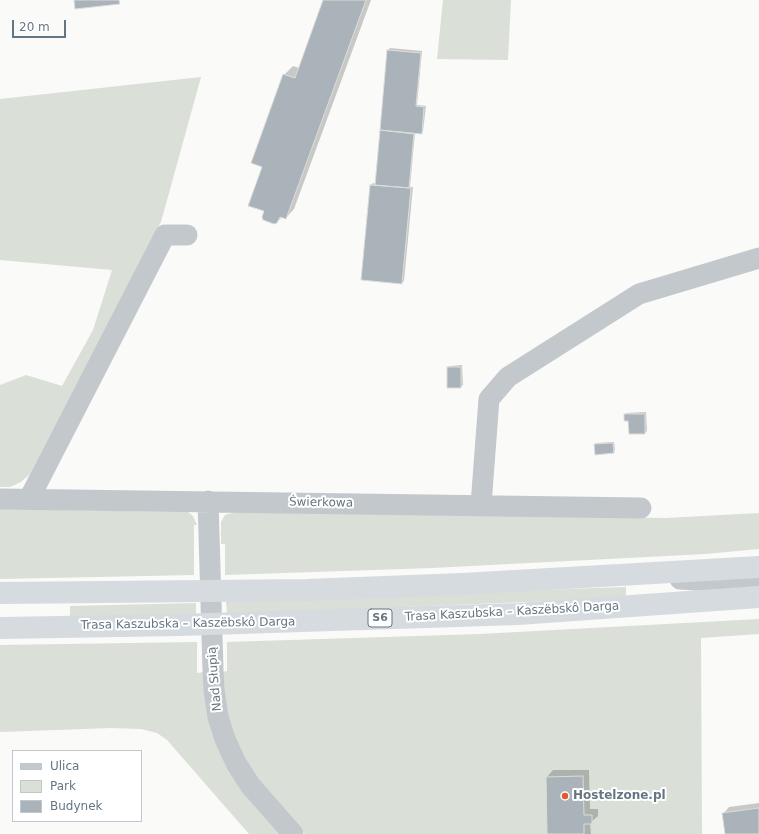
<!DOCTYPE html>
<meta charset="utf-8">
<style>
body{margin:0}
#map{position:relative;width:759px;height:834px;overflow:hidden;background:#fafaf8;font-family:"DejaVu Sans",sans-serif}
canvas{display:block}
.legend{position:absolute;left:12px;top:750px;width:130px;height:72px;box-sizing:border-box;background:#fff;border:1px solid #c1c8cd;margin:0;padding:5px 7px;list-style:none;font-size:12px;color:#657683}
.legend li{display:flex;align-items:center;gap:8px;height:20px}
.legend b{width:20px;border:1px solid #c1c8cd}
.scale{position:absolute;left:12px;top:20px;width:54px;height:18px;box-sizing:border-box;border:2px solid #657683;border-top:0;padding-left:5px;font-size:12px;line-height:14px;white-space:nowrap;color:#657683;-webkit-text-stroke:3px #fff;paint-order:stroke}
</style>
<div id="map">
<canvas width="759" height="834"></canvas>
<ul class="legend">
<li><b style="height:5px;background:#c3c8cc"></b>Ulica</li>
<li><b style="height:11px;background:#dadfd7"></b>Park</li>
<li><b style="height:11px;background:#aab3b9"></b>Budynek</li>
</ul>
<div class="scale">20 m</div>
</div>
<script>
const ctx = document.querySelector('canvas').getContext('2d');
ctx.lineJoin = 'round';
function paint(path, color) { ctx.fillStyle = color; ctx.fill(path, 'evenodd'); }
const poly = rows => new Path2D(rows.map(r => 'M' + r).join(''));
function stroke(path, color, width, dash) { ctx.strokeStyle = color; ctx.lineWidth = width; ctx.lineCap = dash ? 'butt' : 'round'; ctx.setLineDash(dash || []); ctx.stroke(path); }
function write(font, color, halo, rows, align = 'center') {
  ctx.font = font + ' "DejaVu Sans",sans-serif'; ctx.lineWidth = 4; ctx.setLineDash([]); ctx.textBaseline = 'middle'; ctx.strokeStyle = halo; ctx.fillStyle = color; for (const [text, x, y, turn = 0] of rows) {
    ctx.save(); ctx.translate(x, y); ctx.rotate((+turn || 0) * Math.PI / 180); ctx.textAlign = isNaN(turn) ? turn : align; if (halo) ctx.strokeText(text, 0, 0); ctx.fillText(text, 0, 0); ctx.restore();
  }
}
paint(poly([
 [443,0,511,0,508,60,437,59],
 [201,77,161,222,30,474,21,482,10,487,0,487,0,385,26,375,62,386,93,330,112,270,0,260,0,99],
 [0,509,188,512,193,516,197,525,194,525,194,575,0,579],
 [235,512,666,518,759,513,759,549,705,554,432,568,225,575,225,544,221,544,221,522,225,515],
 [626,587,626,598,227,614,226,601],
 [196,603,196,615,70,617,70,606],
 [759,619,759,634,701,638,702,834,305,834,256,782,232,734,225,711,222,672,227,671,227,642,480,634],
 [197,642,197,673,204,672,210,716,285,834,249,834,167,740,157,733,141,729,111,728,0,732,0,645]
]), '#dadfd7');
paint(poly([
 [324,0,371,0,294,209,286,218,282,217,277,222,265,211,263,167,284,75,293,66,299,68],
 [390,48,422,51,417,105,426,106,423,131,421,133,415,133,410,187,413,187,404,281,402,283,371,185,373,183,376,184,388,50],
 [462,365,463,385,461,387,448,367,450,366],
 [646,412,647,431,645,433,625,415,627,413],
 [614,442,615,450,613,452,595,445,597,443],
 [553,770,589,770,590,809,598,809,598,816,590,823,591,834,548,834,547,777],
 [759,803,759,834,726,834,723,814,729,807]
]), '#0003');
const building = poly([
 [74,0,119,0,120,4,75,9,74,0],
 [323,0,366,0,286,219,280,217,277,223,274,224,263,220,262,217,264,211,248,206,262,167,251,163,283,74,295,78,323,0],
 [387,50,421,53,416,106,424,107,422,134,380,130,387,50],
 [380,130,414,134,409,188,375,185,380,130],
 [370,185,411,188,402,284,361,280,370,185],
 [447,367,461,367,461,388,447,388,447,367],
 [624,414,645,414,645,434,629,434,628,421,624,421,624,414],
 [613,443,614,453,595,455,594,444,613,443],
 [583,776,584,815,592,815,592,824,584,824,584,834,547,834,546,777,583,776],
 [759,808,759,834,725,834,722,813,759,808]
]);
paint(building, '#aab3b9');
stroke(building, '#dcdcda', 1);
stroke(poly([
 [0,499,641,508],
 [29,499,165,235,187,235],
 [208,501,213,670,214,690,218,717,225,739,236,763,250,785,293,834],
 [481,505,489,399,508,377,639,294,759,258],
 [680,579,759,584]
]), '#c3c8cc', 21);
stroke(poly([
 [0,593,307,590,462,584,759,567],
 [0,628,179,625,518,614,759,597]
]), '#d6dbdf', 22);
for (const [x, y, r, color] of [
 [565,796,4,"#e4572e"]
]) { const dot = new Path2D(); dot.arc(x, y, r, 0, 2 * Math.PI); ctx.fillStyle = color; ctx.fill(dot); stroke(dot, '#fff', 1.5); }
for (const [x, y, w] of [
 [380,618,24]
]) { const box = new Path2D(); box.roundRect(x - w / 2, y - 9, w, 18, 3); ctx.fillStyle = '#fff'; ctx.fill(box); stroke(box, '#657683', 1); }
write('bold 11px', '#657683', null, [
 ["S6",380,618]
]);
write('12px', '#657683', '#fff', [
 ["Świerkowa",321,503,1],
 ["Trasa Kaszubska – Kaszëbskô Darga",512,612,-3],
 ["Trasa Kaszubska – Kaszëbskô Darga",188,624,-1],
 ["Nad Słupią",215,679,-95]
]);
write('bold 12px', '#657683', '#fff', [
 ["Hostelzone.pl",573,796]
], 'left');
</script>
